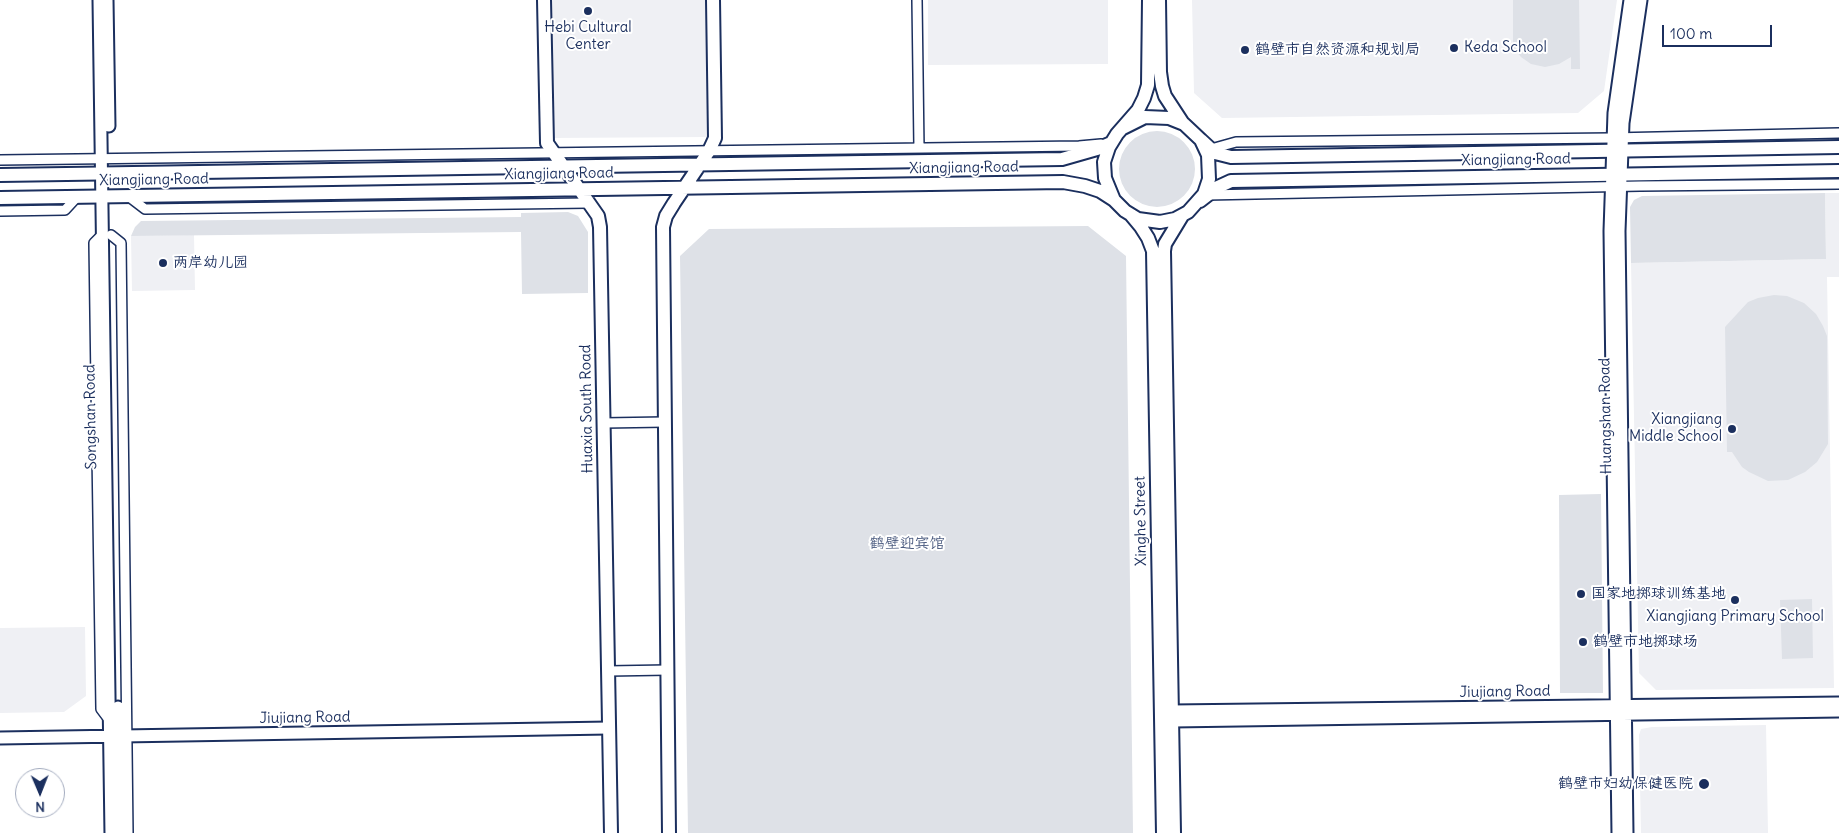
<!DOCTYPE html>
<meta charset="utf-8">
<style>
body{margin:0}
#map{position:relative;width:1839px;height:833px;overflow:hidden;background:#fff;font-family:Delius,sans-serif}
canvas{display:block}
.north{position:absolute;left:15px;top:768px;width:50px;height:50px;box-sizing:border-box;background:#fff;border:1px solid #a4acbf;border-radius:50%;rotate:179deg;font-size:14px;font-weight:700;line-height:20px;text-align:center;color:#1b2f5e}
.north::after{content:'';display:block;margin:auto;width:18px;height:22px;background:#1b2f5e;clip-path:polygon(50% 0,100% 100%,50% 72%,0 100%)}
.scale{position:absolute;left:1662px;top:25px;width:110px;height:22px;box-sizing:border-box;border:2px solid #1b2f5e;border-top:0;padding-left:6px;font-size:15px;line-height:18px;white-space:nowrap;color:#1b2f5e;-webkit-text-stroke:4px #fff;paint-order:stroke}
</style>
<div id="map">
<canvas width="1839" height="833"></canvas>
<div class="north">N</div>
<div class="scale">100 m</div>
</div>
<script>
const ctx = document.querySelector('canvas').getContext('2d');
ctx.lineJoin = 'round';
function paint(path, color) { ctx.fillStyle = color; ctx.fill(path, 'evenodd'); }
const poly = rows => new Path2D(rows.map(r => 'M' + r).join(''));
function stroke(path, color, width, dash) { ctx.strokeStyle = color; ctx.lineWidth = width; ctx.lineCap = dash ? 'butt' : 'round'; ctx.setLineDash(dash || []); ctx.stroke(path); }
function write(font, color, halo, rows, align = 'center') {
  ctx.font = font + ' Delius,"LXGW WenKai TC",sans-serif'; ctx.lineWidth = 4; ctx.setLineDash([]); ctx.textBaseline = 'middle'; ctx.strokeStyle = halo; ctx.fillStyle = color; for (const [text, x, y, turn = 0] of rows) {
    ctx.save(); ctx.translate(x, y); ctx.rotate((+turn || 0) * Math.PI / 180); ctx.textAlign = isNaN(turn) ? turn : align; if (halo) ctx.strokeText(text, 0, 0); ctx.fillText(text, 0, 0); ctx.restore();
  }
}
paint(poly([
 [550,0,708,0,708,137,551,138],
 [928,0,1108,0,1108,64,928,65],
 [1192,0,1617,0,1604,91,1578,113,1222,118,1194,93],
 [1825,193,1839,193,1839,277,1827,277,1834,688,1656,690,1639,673,1631,263,1826,259],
 [194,235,195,290,132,291,131,236],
 [85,627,86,696,64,712,0,713,0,628],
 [1766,725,1768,833,1641,833,1639,735,1641,729,1652,727]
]), '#eff0f4');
paint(poly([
 [1513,0,1579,0,1580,69,1571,69,1571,57,1559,64,1545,67,1531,64,1521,57,1513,47],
 '1119 169a38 38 0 1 1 76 0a38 38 0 1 1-76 0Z',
 [1825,193,1826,259,1631,263,1630,207,1634,200,1642,196],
 [568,212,578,216,588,232,588,293,522,294,521,232,131,236,135,227,141,221,521,217,521,213],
 [1088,226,1126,256,1133,833,688,833,680,256,709,229],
 [1774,295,1787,296,1804,303,1816,314,1823,326,1827,336,1828,444,1817,462,1805,472,1788,480,1768,481,1749,472,1742,467,1732,452,1727,452,1725,327,1748,302,1758,298],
 [1601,494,1603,693,1560,693,1559,495],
 [1812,599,1813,658,1782,659,1780,600]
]), '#dee1e7');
const minor = poly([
 [917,0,919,148],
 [1211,149,1236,142,1612,138,1839,133],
 [0,160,1079,146,1101,144],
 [1207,195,1640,186,1839,184],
 [128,196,145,209,588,203],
 [0,211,65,210,77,197],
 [103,234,94,243,97,454,101,709,110,721],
 [111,235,121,243,128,833],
 [604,423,665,422],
 [608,671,668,670]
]);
const tertiary = poly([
 [99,0,111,833],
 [107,0,109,126],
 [118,707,119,833],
 [1172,711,1839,703],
 [1173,721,1839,711],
 [0,738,609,728],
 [1618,833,1610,231,1614,113,1630,0],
 [1627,833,1619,231,1623,123,1641,0]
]);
const secondary = poly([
 [544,0,547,143,598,216,600,227,611,833],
 [1159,0,1160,72,1162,86,1165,96,1182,122],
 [1123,128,1145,117,1169,118,1184,124,1201,140,1208,155,1209,179,1204,194,1188,212,1175,219,1160,222,1138,219,1125,211,1114,200,1105,178,1104,162,1109,147,1117,134,1138,110,1144,98,1148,85,1149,0],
 [1201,140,1215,153,1231,157,1839,147],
 [0,175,1062,159,1097,149,1111,143],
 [0,198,1063,182,1085,186,1100,191,1114,200],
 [1200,201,1218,187,1231,181,1839,171],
 [1131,215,1141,227,1148,238,1153,251,1163,833],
 [669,833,663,227,666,216,674,203,709,151,715,138,713,0],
 [1174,833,1164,251,1165,244,1182,216]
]);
stroke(minor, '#1b2f5e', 12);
stroke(tertiary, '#1b2f5e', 15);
stroke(secondary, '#1b2f5e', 16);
stroke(minor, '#fff', 9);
stroke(tertiary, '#fff', 11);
stroke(secondary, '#fff', 12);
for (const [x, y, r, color] of [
 [588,11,5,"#1b2f5e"],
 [1454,48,5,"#1b2f5e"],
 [1245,50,5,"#1b2f5e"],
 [163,263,5,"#1b2f5e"],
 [1732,429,5,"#1b2f5e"],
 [1581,594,5,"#1b2f5e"],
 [1735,600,5,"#1b2f5e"],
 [1583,642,5,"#1b2f5e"],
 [1704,784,6,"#1b2f5e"]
]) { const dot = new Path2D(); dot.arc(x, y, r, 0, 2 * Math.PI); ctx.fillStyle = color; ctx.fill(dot); stroke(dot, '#fff', 2); }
write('15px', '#1b2f5e', '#fff', [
 ["Hebi Cultural",588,28,"center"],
 ["Center",588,45,"center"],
 ["Keda School",1464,48],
 ["鹤壁市自然资源和规划局",1255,50],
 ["两岸幼儿园",173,263],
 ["Xiangjiang",1722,420,"right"],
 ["Middle School",1722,437,"right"],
 ["国家地掷球训练基地",1591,594],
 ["Xiangjiang Primary School",1735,617,"center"],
 ["鹤壁市地掷球场",1593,642],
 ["鹤壁市妇幼保健医院",1693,784,"right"]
], 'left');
write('15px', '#1b2f5e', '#fff', [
 ["Xiangjiang Road",1516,160,-1],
 ["Xiangjiang Road",964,168,-1],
 ["Xiangjiang Road",559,174,-1],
 ["Xiangjiang Road",154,180,-1],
 ["Huaxia South Road",587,409,-91],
 ["Huangshan Road",1606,416,-91],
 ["Songshan Road",91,417,-91],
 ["Xinghe Street",1141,521,-91],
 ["Jiujiang Road",1505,692,-1],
 ["Jiujiang Road",305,718,-1]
]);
write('15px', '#4c5c80', '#fff', [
 ["鹤壁迎宾馆",907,544]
]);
</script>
